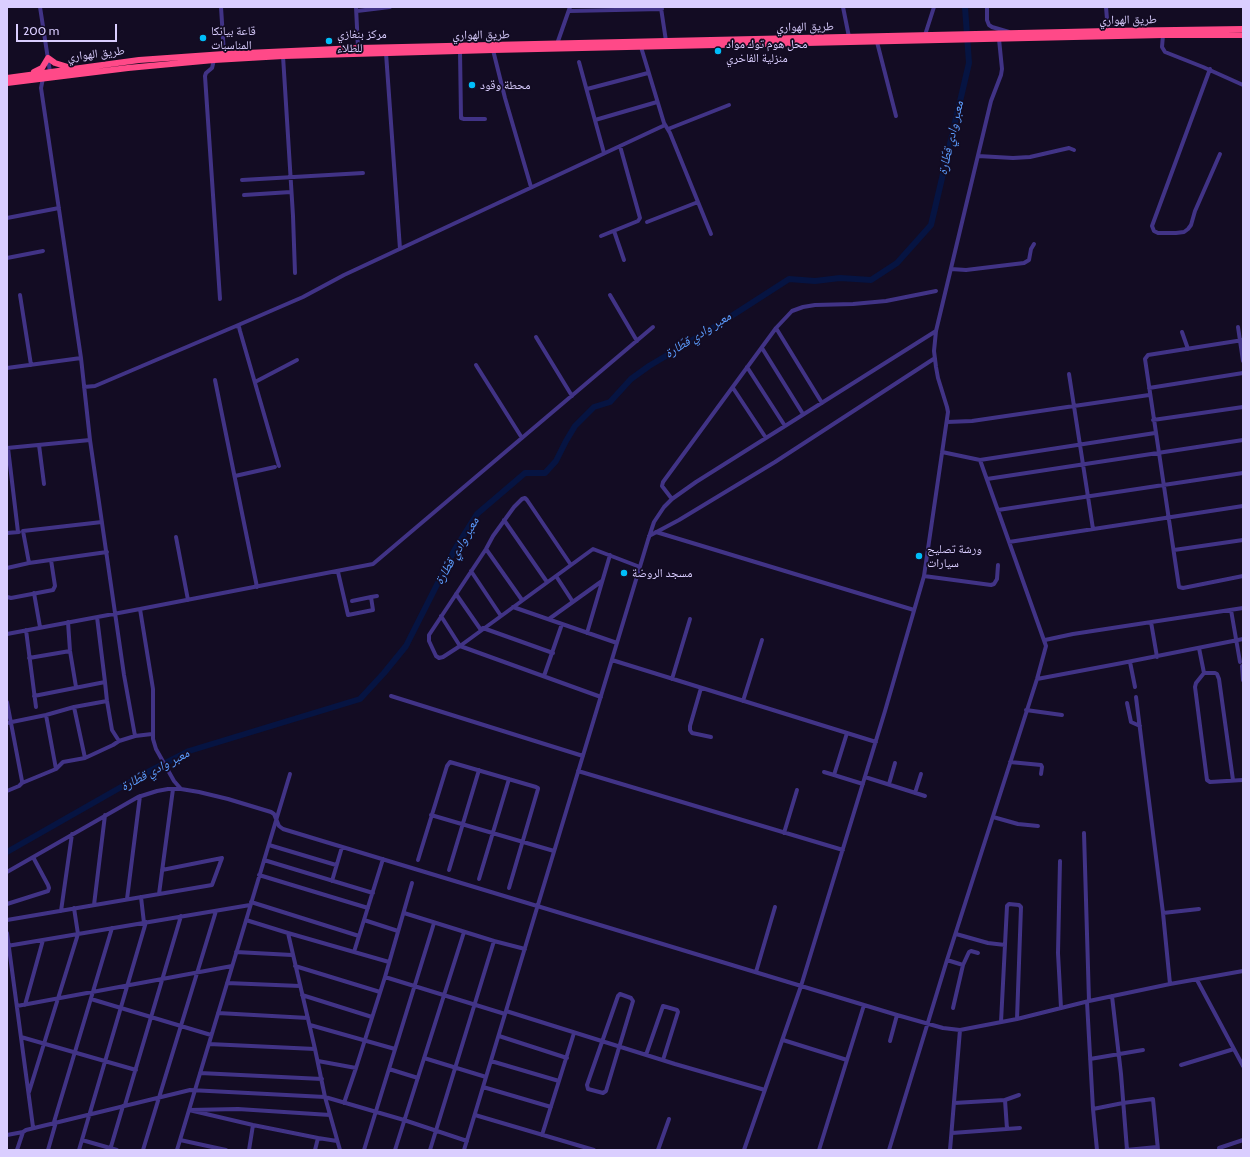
<!DOCTYPE html>
<meta charset="utf-8">
<style>
body{margin:0}
#map{position:relative;width:1250px;height:1157px;overflow:hidden;background:#130c23;font-family:Cabin,sans-serif}
canvas{display:block}
.frame{position:absolute;inset:0;border:8px solid #daceff;pointer-events:none}
.scale{position:absolute;left:16px;top:24px;width:101px;height:18px;box-sizing:border-box;border:2px solid #daceff;border-top:0;padding-left:5px;font-size:12px;line-height:14px;white-space:nowrap;color:#daceff;-webkit-text-stroke:3px #130c23;paint-order:stroke}
</style>
<div id="map">
<canvas width="1250" height="1157"></canvas>
<div class="frame"></div>
<div class="scale">200 m</div>
</div>
<script>
const ctx = document.querySelector('canvas').getContext('2d');
ctx.lineJoin = 'round';
const poly = rows => new Path2D(rows.map(r => 'M' + r).join(''));
function stroke(path, color, width, dash) { ctx.strokeStyle = color; ctx.lineWidth = width; ctx.lineCap = dash ? 'butt' : 'round'; ctx.setLineDash(dash || []); ctx.stroke(path); }
function write(font, color, halo, rows, align = 'center') {
  ctx.font = font + ' Cabin,"Noto Naskh Arabic",sans-serif'; ctx.lineWidth = 3.5; ctx.setLineDash([]); ctx.textBaseline = 'middle'; ctx.strokeStyle = halo; ctx.fillStyle = color; for (const [text, x, y, turn = 0] of rows) {
    ctx.save(); ctx.translate(x, y); ctx.rotate((+turn || 0) * Math.PI / 180); ctx.textAlign = isNaN(turn) ? turn : align; if (halo) ctx.strokeText(text, 0, 0); ctx.fillText(text, 0, 0); ctx.restore();
  }
}
stroke(poly([
 [7,852,144,774,189,751,360,699,384,673,406,646,455,549,477,514,525,473,545,473,556,461,566,441,575,426,594,407,610,402,631,379,649,366,716,326,789,279,815,281,840,278,871,280,897,263,931,225,969,63,965,7]
]), '#061442', 6);
stroke(poly([
 [40,7,50,72],
 [221,7,224,54],
 [356,7,358,48],
 [843,7,849,37],
 [987,7,987,20,989,25,992,27,1009,32],
 [1106,7,1108,31],
 [661,8,666,41],
 [357,11,390,7],
 [569,11,662,9],
 [925,35,934,7],
 [1163,35,1162,47,1165,52,1203,67,1243,85],
 [877,42,896,116],
 [557,44,570,7],
 [641,47,664,123,670,133,711,234],
 [493,50,505,98,531,187],
 [460,51,461,118,464,119,485,119],
 [386,53,400,249],
 [283,56,293,216,295,273],
 [214,60,212,68,206,73,205,76,220,299],
 [579,62,604,153],
 [1210,69,1152,226,1154,231,1158,233,1176,233,1184,232,1188,229,1191,225,1195,211,1220,154],
 [43,78,41,88,81,358,90,440,124,675,135,736],
 [587,89,648,73],
 [595,120,657,102],
 [668,129,729,105],
 [978,156,1013,158,1030,157,1069,148,1074,150],
 [242,180,363,173],
 [244,195,291,192],
 [7,218,59,208],
 [647,222,698,202],
 [614,231,624,260],
 [601,236,638,221,640,218,620,146],
 [7,258,43,251],
 [951,269,966,270,1024,263,1029,260,1031,249,1034,244],
 [20,295,31,365],
 [610,295,637,341],
 [236,326,303,297,344,275,665,125],
 [1238,327,1243,361],
 [776,328,822,403],
 [1182,332,1188,349],
 [536,337,572,396],
 [1243,340,1148,355,1145,359,1179,587,1183,588,1243,576],
 [762,348,803,414],
 [476,365,522,438],
 [747,367,785,426],
 [7,368,81,358],
 [1069,374,1093,529],
 [215,380,257,587],
 [255,382,297,360],
 [84,387,95,386,236,326,239,327,240,331,279,466],
 [733,388,766,438],
 [1149,388,1243,373],
 [1153,420,1243,407],
 [947,422,972,421,1149,395],
 [39,445,44,484],
 [7,448,90,440],
 [8,448,18,532],
 [980,460,1155,433],
 [235,476,275,467],
 [987,479,1243,440],
 [672,499,662,486,663,482,776,328,792,311,803,307,815,305,853,304,886,301,936,291],
 [998,510,1243,473],
 [504,520,547,582],
 [656,532,914,610],
 [7,533,19,532],
 [649,536,679,520,775,462,935,358],
 [176,537,188,600],
 [1009,542,1243,506],
 [486,549,522,600],
 [1174,550,1243,540],
 [29,563,23,531,102,522],
 [571,565,527,500,525,498,522,499,514,507,493,536,486,549,429,635,429,641,436,656,439,658,443,657,460,646,593,549,640,567],
 [7,568,29,563,107,552],
 [471,571,501,616],
 [338,572,348,615,373,610,371,597,352,601],
 [556,576,573,602],
 [924,576,991,585,994,584,997,579,998,565],
 [34,593,40,627],
 [456,594,481,630],
 [7,597,11,598,53,590,55,586,51,560],
 [371,597,377,596],
 [513,607,617,643],
 [140,609,373,564,653,327],
 [1231,610,1240,662],
 [441,616,460,646,601,697],
 [97,617,105,682,107,701,112,730,119,741],
 [549,619,602,581],
 [68,622,70,651,76,687],
 [1151,622,1157,657],
 [483,628,553,653],
 [26,630,36,707],
 [587,633,610,555],
 [7,634,140,609,153,689,153,739,156,749,174,781,181,789],
 [1045,640,1073,634,1243,608],
 [1199,648,1204,673,1196,683,1195,687,1207,780,1210,782,1243,780],
 [29,658,70,651],
 [612,660,876,742],
 [1130,662,1135,687],
 [1242,666,1243,680],
 [1204,673,1215,673,1217,674,1219,679,1233,780],
 [544,676,562,624],
 [672,679,690,619],
 [1037,679,1122,663,1243,639],
 [701,688,690,726,690,730,692,733,711,737],
 [34,696,105,682],
 [391,696,583,756],
 [1136,697,1163,913,1170,984],
 [743,701,762,640],
 [7,702,22,781,22,783,19,786,7,791],
 [1127,703,1131,722,1140,726],
 [74,707,85,758],
 [1026,710,1062,715],
 [46,715,56,769],
 [7,723,46,715,74,707,107,701],
 [847,733,834,775,863,784],
 [1010,762,1041,765,1042,767,1041,774],
 [578,771,843,850],
 [824,772,834,775],
 [865,777,925,796],
 [22,783,56,769,63,762,85,758,113,745,119,741,135,736,152,734],
 [889,784,895,763],
 [915,793,921,774],
 [431,815,554,851],
 [993,817,1018,824,1038,826],
 [784,833,797,790],
 [1084,833,1089,1001],
 [269,845,336,865],
 [264,860,373,893],
 [418,860,447,766,450,762,536,787,538,788,538,789,509,888],
 [1060,861,1058,953,1061,1008],
 [449,870,479,770],
 [7,872,138,797,157,791,168,789,181,789,199,792,228,799,271,812,274,814,279,826,283,829,897,1015,943,1028,960,1030,1017,1019,1089,1001,1170,984,1243,971],
 [259,875,368,908],
 [479,879,509,779],
 [332,881,342,847],
 [159,894,173,789],
 [141,897,144,923],
 [127,899,140,796],
 [251,902,359,936],
 [7,904,48,891,49,888,48,885,33,857],
 [94,905,105,815],
 [61,911,72,834],
 [404,913,494,941,430,1150],
 [1163,913,1199,909],
 [7,920,212,885,222,858,162,870],
 [246,920,288,933,315,1049,325,1097,340,1150],
 [364,920,398,931],
 [7,933,33,1127],
 [288,933,389,962],
 [956,934,988,943,1005,945],
 [494,941,525,949],
 [7,946,250,905],
 [236,952,292,955],
 [354,952,383,859],
 [947,960,963,965,953,1008],
 [963,965,969,952,971,951,978,953],
 [295,966,380,992],
 [756,972,775,907],
 [385,977,412,883],
 [1197,980,1243,1066],
 [227,983,300,986],
 [620,994,631,998,633,1001,606,1091,603,1093,588,1089,587,1085,618,996,620,994],
 [302,995,372,1017],
 [1112,996,1121,1074,1127,1150],
 [91,999,211,1035],
 [1087,1002,1093,1109,1097,1150],
 [25,1005,43,940],
 [17,1006,232,966],
 [506,1011,675,1064,765,1090],
 [218,1013,308,1018],
 [1001,1022,1007,906,1009,904,1019,905,1021,907,1017,1019],
 [310,1025,395,1049],
 [499,1036,567,1058],
 [21,1037,136,1070],
 [783,1040,847,1060],
 [890,1041,897,1015],
 [209,1044,315,1049],
 [646,1055,663,1006,677,1010,678,1012,663,1060],
 [424,1058,486,1077],
 [1090,1059,1143,1050],
 [318,1061,356,1068,385,977,505,1014],
 [491,1061,559,1081],
 [1181,1065,1234,1049],
 [389,1069,418,1078],
 [200,1073,322,1079],
 [483,1087,551,1107],
 [29,1092,78,934,74,908],
 [1005,1100,1019,1095],
 [344,1103,356,1068],
 [954,1103,1005,1100,1007,1129],
 [125,1105,181,916],
 [1093,1109,1123,1103,1153,1099,1158,1150],
 [330,1115,238,1109,189,1110,253,1125,318,1138,337,1141],
 [475,1115,594,1150],
 [54,1122,112,928],
 [952,1133,1020,1128],
 [7,1135,23,1132],
 [542,1135,574,1033],
 [82,1140,117,1150],
 [180,1140,226,1150],
 [1219,1148,1243,1140],
 [17,1150,23,1132,26,1130,190,1090,325,1097,404,1120,467,1141],
 [48,1150,56,1122],
 [79,1150,146,922],
 [110,1150,123,1106],
 [143,1150,216,911],
 [177,1150,290,774],
 [249,1150,253,1125],
 [315,1150,318,1138],
 [364,1150,434,923],
 [395,1150,464,932],
 [464,1150,648,540,654,522,664,507,672,499,696,482,936,331,991,101,1001,75,1002,69,999,39],
 [658,1150,669,1119],
 [744,1150,801,986,885,711,924,576,948,412,947,407,938,378,936,367,934,351,936,331],
 [819,1150,864,1005],
 [889,1150,947,960,1037,679,1046,646,980,460,942,452],
 [950,1150,960,1030],
 [1126,1150,1157,1147]
]), '#413386', 4);
stroke(poly([
 [34,72,42,68,48,58,55,63,68,67],
 [7,78,139,60,224,54,358,48,1108,31,1243,29],
 [7,83,128,68,214,60,283,56,493,50,1163,35,1243,35]
]), '#ff4988', 6);
for (const [x, y, r, color] of [
 [203,38,4,"#00bef9"],
 [329,41,4,"#00bef9"],
 [718,51,4,"#00bef9"],
 [472,85,4,"#00bef9"],
 [919,556,4,"#00bef9"],
 [624,573,4,"#00bef9"]
]) { const dot = new Path2D(); dot.arc(x, y, r, 0, 2 * Math.PI); ctx.fillStyle = color; ctx.fill(dot); stroke(dot, '#130c23', 1.5); }
write('12px', '#daceff', '#130c23', [
 ["طريق الهواري",1128,20,-1],
 ["طريق الهواري",805,27,-1],
 ["طريق الهواري",481,35,-1],
 ["طريق الهواري",96,54,-7]
]);
write('12px', '#daceff', '#130c23', [
 ["قاعة بيانكا",211,31],
 ["المناسبات",211,45],
 ["مركز بنغازي",337,34],
 ["للطلاء",337,48],
 ["محل هوم توك مواد",726,44],
 ["منزلية الفاخري",726,58],
 ["محطة وقود",480,85],
 ["ورشة تصليح",927,549],
 ["سيارات",927,563],
 ["مسجد الروضة",632,573]
], 'left');
write('italic 13px', '#5c9dff', '#130c23', [
 ["معبر وادي قطّارة",951,138,-77],
 ["معبر وادي قطّارة",698,335,-32],
 ["معبر وادي قطّارة",457,551,-60],
 ["معبر وادي قطّارة",155,770,-28]
]);
</script>
